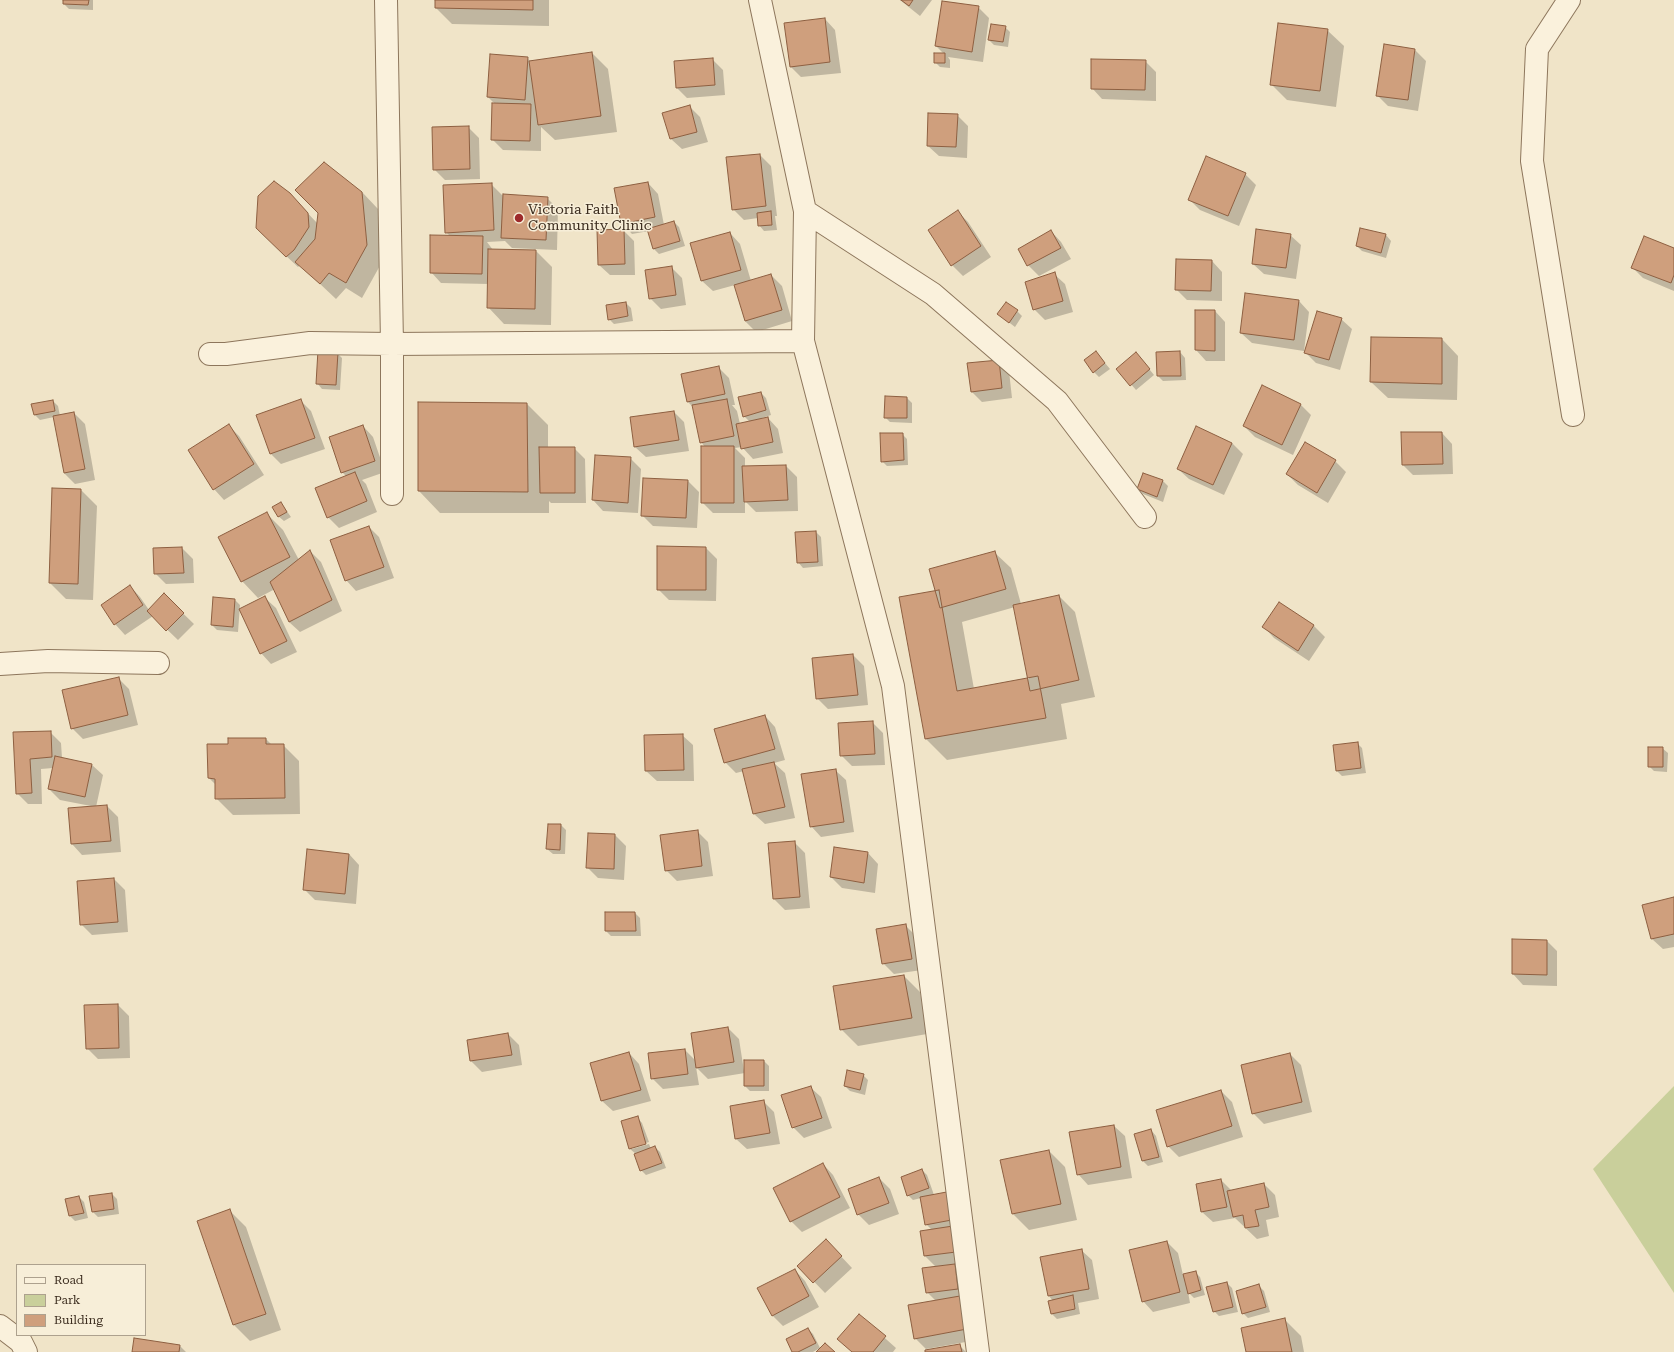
<!DOCTYPE html>
<style>
body{margin:0}
#map{position:relative;width:1674px;height:1352px;overflow:hidden;background:#f0e4c8;font-family:"Roboto Serif",serif}
canvas{display:block}
.legend{position:absolute;left:16px;top:1264px;width:130px;height:72px;box-sizing:border-box;background:#f7eed8;border:1px solid #ada18e;margin:0;padding:5px 7px;list-style:none;font-size:12px;color:#3d2e20}
.legend li{display:flex;align-items:center;gap:8px;height:20px}
.legend b{width:20px;border:1px solid #ada18e}
</style>
<div id="map">
<canvas width="1674" height="1352"></canvas>
<ul class="legend">
<li><b style="height:5px;background:#faf1dc"></b>Road</li>
<li><b style="height:11px;background:#c9cf9b"></b>Park</li>
<li><b style="height:11px;background:#cf9f7d"></b>Building</li>
</ul>
</div>
<script>
const ctx = document.querySelector('canvas').getContext('2d');
ctx.lineJoin = 'round';
function paint(path, color) { ctx.fillStyle = color; ctx.fill(path, 'evenodd'); }
const poly = rows => new Path2D(rows.map(r => 'M' + r).join(''));
function stroke(path, color, width, dash) { ctx.strokeStyle = color; ctx.lineWidth = width; ctx.lineCap = dash ? 'butt' : 'round'; ctx.setLineDash(dash || []); ctx.stroke(path); }
function write(font, color, halo, rows, align = 'center') {
  ctx.font = font + ' "Roboto Serif",serif'; ctx.lineWidth = 3; ctx.setLineDash([]); ctx.textBaseline = 'middle'; ctx.strokeStyle = halo; ctx.fillStyle = color; for (const [text, x, y, turn = 0] of rows) {
    ctx.save(); ctx.translate(x, y); ctx.rotate((+turn || 0) * Math.PI / 180); ctx.textAlign = isNaN(turn) ? turn : align; if (halo) ctx.strokeText(text, 0, 0); ctx.fillText(text, 0, 0); ctx.restore();
  }
}
paint(poly([
 [1674,1086,1674,1293,1593,1169]
]), '#c9cf9b');
paint(poly([
 [64,0,93,0,93,10,69,9,64,4],
 [436,0,549,0,549,26,452,24,436,8],
 [900,0,932,0,920,16],
 [978,7,989,18,983,62,948,57,950,60,950,68,940,67,935,62,944,54,936,46],
 [825,19,835,30,841,73,801,77,790,66],
 [1005,27,1010,32,1008,47,994,45,989,40],
 [1327,30,1344,46,1336,107,1287,100,1271,84],
 [1415,50,1426,61,1418,111,1388,106,1377,95],
 [592,53,608,69,617,132,555,140,541,127,541,151,503,150,492,139,495,104,488,97,527,58,531,62],
 [712,59,723,70,725,95,687,98,677,88],
 [1145,61,1156,72,1156,101,1102,99,1092,88],
 [689,106,700,117,708,142,682,149,671,139],
 [957,115,968,126,967,158,939,156,928,146],
 [468,127,479,138,480,179,445,180,434,169],
 [760,155,771,166,777,216,775,216,777,230,764,231,759,225,758,218,744,220,733,209],
 [1245,174,1256,185,1239,226,1200,210,1189,199],
 [648,183,658,194,664,225,674,222,679,227,685,246,659,254,654,249,649,231,632,234,622,223],
 [491,184,502,195,547,198,558,209,557,250,512,248,505,241,487,242,493,250,533,251,534,249,552,267,551,325,504,324,488,307,489,284,441,283,431,272,450,236,446,232],
 [362,192,378,209,382,262,362,298,346,288,336,299,300,265,298,267,268,239,300,205,318,224],
 [958,212,968,222,991,257,963,276,952,265],
 [1361,229,1386,235,1391,241,1386,258,1362,251,1357,246],
 [623,230,634,241,635,275,610,275,599,265],
 [1051,231,1061,242,1071,259,1039,276,1028,265],
 [730,233,740,244,751,281,771,275,782,286,792,321,756,332,745,321,735,285,713,291,702,281],
 [1290,235,1301,245,1296,279,1264,274,1253,264],
 [1674,249,1674,291,1643,278,1632,267],
 [1212,261,1222,272,1222,301,1187,300,1176,289],
 [671,267,682,278,686,305,661,309,650,298],
 [1054,274,1065,284,1073,312,1045,320,1034,309],
 [1299,301,1309,312,1304,351,1252,343,1241,333],
 [626,303,631,308,633,321,614,324,609,319],
 [1017,311,1022,316,1015,327,998,314],
 [1196,311,1215,311,1225,322,1225,361,1206,361,1196,350],
 [1341,319,1352,329,1340,370,1316,363,1305,352],
 [1442,339,1458,356,1457,400,1388,398,1371,382],
 [1096,352,1110,369,1099,377,1094,372],
 [1180,352,1185,358,1186,380,1163,381,1158,376],
 [337,353,342,358,340,390,322,389,317,383],
 [1141,359,1154,375,1136,390,1118,369],
 [999,361,1009,371,1012,398,982,402,971,391],
 [718,367,729,378,735,405,732,405,737,411,740,424,750,422,744,416,761,393,766,398,771,415,762,418,762,419,768,418,778,429,783,453,753,459,742,447,735,448,745,458,745,467,786,466,797,477,798,511,756,512,745,501,745,513,713,513,702,502,705,447,701,442,694,408,688,402,682,375],
 [1263,386,1301,405,1311,415,1293,455,1255,437,1244,426],
 [907,398,912,403,912,423,890,422,885,417],
 [300,400,311,411,325,449,281,464,271,454],
 [53,401,58,406,60,416,74,413,85,424,95,480,75,484,64,473,54,417,40,420,35,415,33,405],
 [419,403,527,404,548,425,548,448,574,448,585,459,586,503,551,503,549,501,549,513,440,513,419,491],
 [674,412,684,422,689,451,646,457,635,447],
 [228,425,239,436,264,475,224,500,214,489],
 [363,426,373,437,385,472,362,480,366,484,377,512,339,528,328,517,346,476,342,472],
 [1442,433,1452,444,1453,474,1413,475,1403,465],
 [902,434,907,439,908,465,887,466,882,461],
 [1232,443,1243,454,1224,495,1189,479,1178,469],
 [630,458,641,469,638,513,603,511,593,500],
 [1335,461,1346,472,1328,503,1298,485,1287,474],
 [1144,474,1163,481,1168,486,1163,502,1143,494,1138,489],
 [688,481,699,492,697,528,653,526,642,515],
 [81,490,97,506,93,600,66,599,50,583],
 [281,503,291,517,284,521,278,516],
 [267,514,283,530,299,560,310,551,321,562,342,611,300,632,289,622,275,589,258,598,242,581],
 [369,527,379,537,394,578,356,591,346,580],
 [816,532,821,537,823,566,803,568,798,562],
 [182,548,193,559,194,583,166,584,155,573],
 [706,548,717,559,716,601,669,600,658,589],
 [994,552,1011,568,1021,604,1059,596,1075,612,1095,697,1061,704,1067,739,947,760,926,739,900,597,936,591],
 [1015,607,1029,679,974,689,962,622],
 [130,586,140,597,149,610,164,595,194,624,178,640,153,616,125,635,115,624],
 [265,598,276,608,297,652,271,664,261,653],
 [235,600,240,605,238,632,217,630,212,625],
 [1280,603,1314,626,1325,637,1309,661,1274,638,1264,627],
 [853,655,864,666,868,705,828,709,817,698,813,659],
 [118,678,129,689,138,725,83,739,72,728],
 [765,716,775,727,785,760,774,763,785,773,795,818,765,824,754,814,744,771,736,773,725,762],
 [872,722,883,733,885,765,852,766,841,755],
 [50,732,61,743,62,758,92,765,103,775,96,807,107,806,118,817,121,852,82,855,72,844,91,806,60,800,49,789,53,768,41,769,42,804,28,804,17,793,14,733],
 [682,735,693,745,694,781,657,781,646,771],
 [266,739,272,745,283,745,299,761,300,814,233,815,216,798,216,785,209,778,229,745],
 [1357,743,1362,748,1366,773,1342,776,1337,771],
 [1662,748,1668,753,1667,772,1654,771,1649,766],
 [835,770,846,780,854,832,821,837,811,826],
 [549,825,561,825,566,830,565,854,553,854,547,849],
 [698,832,708,842,713,876,677,881,666,870],
 [615,835,626,846,624,880,598,878,587,867],
 [794,842,805,853,810,908,785,910,774,899,769,844],
 [835,848,868,853,878,864,875,893,842,888,831,877],
 [349,854,359,865,356,904,315,900,304,889],
 [114,879,125,890,128,932,92,935,81,924],
 [1674,898,1674,947,1663,949,1652,939],
 [635,913,640,918,641,936,611,936,606,931],
 [905,925,916,936,922,970,894,974,883,963],
 [1513,940,1547,941,1557,951,1557,986,1523,985,1513,974],
 [904,976,920,992,927,1034,858,1046,841,1029],
 [118,1005,129,1016,130,1058,98,1059,87,1048],
 [728,1028,739,1039,744,1071,764,1061,769,1066,769,1091,750,1091,745,1086,745,1073,708,1079,696,1067,699,1085,663,1089,652,1078,685,1050,696,1061],
 [508,1034,519,1045,522,1065,482,1072,471,1061],
 [629,1053,639,1064,651,1101,613,1111,602,1101,591,1064],
 [1290,1054,1301,1065,1312,1112,1264,1124,1253,1113],
 [863,1075,868,1080,865,1095,850,1091,845,1086],
 [810,1087,821,1097,832,1128,804,1138,793,1127],
 [1221,1091,1232,1102,1243,1137,1179,1157,1168,1146],
 [763,1101,774,1112,780,1144,747,1149,736,1139],
 [637,1117,642,1123,649,1142,632,1147,632,1149,649,1144,651,1149,655,1147,660,1152,666,1168,646,1175,641,1170,636,1154,630,1149,622,1122],
 [1114,1126,1125,1136,1132,1178,1088,1185,1078,1174],
 [1151,1130,1156,1136,1163,1162,1148,1166,1143,1161,1136,1135],
 [1049,1151,1065,1167,1077,1220,1029,1230,1013,1214],
 [823,1164,833,1175,850,1208,802,1232,791,1221],
 [922,1170,927,1175,934,1195,952,1192,967,1262,954,1264,965,1276,977,1340,926,1349,915,1338,936,1301,927,1292,936,1267,925,1256,922,1231,932,1230,926,1224,921,1198,913,1200,908,1195],
 [879,1178,890,1189,899,1214,869,1225,858,1214],
 [1221,1180,1232,1191,1264,1184,1275,1195,1279,1217,1266,1220,1269,1236,1257,1239,1235,1218,1213,1222,1202,1212],
 [112,1194,117,1199,119,1214,98,1217,93,1212,91,1197],
 [79,1197,84,1202,88,1218,75,1221,70,1216],
 [230,1211,246,1227,281,1330,250,1341,234,1325,198,1221],
 [1167,1242,1178,1253,1183,1275,1195,1272,1200,1277,1205,1295,1194,1298,1188,1292,1190,1303,1153,1312,1143,1301],
 [1081,1250,1092,1260,1099,1299,1078,1303,1080,1314,1057,1319,1052,1314,1053,1301,1049,1296],
 [836,1251,852,1268,825,1293,799,1266],
 [795,1270,805,1281,819,1307,783,1326,773,1316,758,1289],
 [1227,1283,1232,1288,1238,1312,1219,1316,1214,1311],
 [1259,1286,1264,1291,1270,1312,1248,1318,1243,1313],
 [859,1315,896,1348,893,1352,852,1352,839,1339],
 [1284,1319,1301,1336,1304,1352,1247,1352],
 [808,1329,813,1334,820,1348,813,1352,793,1352],
 [180,1346,186,1352,133,1352],
 [960,1346,966,1352,926,1352]
]), '#0003');
const building = poly([
 [63,0,89,0,88,5,63,4,63,0],
 [435,0,533,0,533,10,435,8,435,0],
 [901,0,913,0,909,6,901,0],
 [942,1,979,6,972,52,935,46,942,1],
 [825,18,830,62,790,67,784,23,825,18],
 [1278,23,1328,29,1320,91,1270,85,1278,23],
 [991,24,1006,26,1003,42,988,40,991,24],
 [1384,44,1415,49,1408,100,1376,96,1384,44],
 [592,52,601,116,538,125,529,61,592,52],
 [934,53,945,53,945,63,934,63,934,53],
 [490,54,528,57,525,100,487,97,490,54],
 [713,58,715,85,676,88,674,61,713,58],
 [1091,59,1146,60,1145,90,1091,89,1091,59],
 [492,103,531,104,530,141,491,140,492,103],
 [690,105,697,132,670,139,662,113,690,105],
 [928,113,958,114,956,147,927,146,928,113],
 [469,126,470,169,433,170,432,127,469,126],
 [760,154,766,206,732,210,726,157,760,154],
 [1206,156,1246,173,1228,216,1188,200,1206,156],
 [324,162,362,192,367,245,346,283,329,273,320,284,295,262,315,239,318,213,295,190,324,162],
 [274,181,290,193,308,213,309,227,294,250,286,257,256,228,258,196,274,181],
 [648,182,655,217,621,224,614,188,648,182],
 [492,183,494,230,445,233,443,185,492,183],
 [503,194,548,197,546,240,501,238,503,194],
 [958,210,981,246,951,266,928,230,958,210],
 [771,211,772,225,758,226,757,213,771,211],
 [674,221,680,241,653,249,647,229,674,221],
 [1360,228,1386,234,1381,253,1356,246,1360,228],
 [624,229,625,264,598,265,597,230,624,229],
 [1256,229,1291,234,1286,268,1252,264,1256,229],
 [1051,230,1061,248,1027,266,1018,249,1051,230],
 [730,232,741,270,701,281,690,243,730,232],
 [430,235,483,236,482,274,430,273,430,235],
 [1644,236,1674,248,1674,275,1671,283,1631,268,1644,236],
 [488,249,536,250,535,309,487,308,488,249],
 [1176,259,1212,260,1211,291,1175,290,1176,259],
 [672,266,676,295,649,299,645,270,672,266],
 [1055,272,1063,301,1033,310,1025,282,1055,272],
 [771,274,782,310,745,321,734,285,771,274],
 [1245,293,1299,300,1294,340,1240,333,1245,293],
 [626,302,628,316,608,320,606,305,626,302],
 [1006,302,1018,310,1009,323,997,314,1006,302],
 [1195,310,1215,310,1215,351,1195,350,1195,310],
 [1317,311,1342,318,1329,360,1304,353,1317,311],
 [1371,337,1442,338,1442,384,1370,382,1371,337],
 [318,350,338,352,336,385,316,384,318,350],
 [1096,351,1105,363,1093,373,1084,360,1096,351],
 [1180,351,1181,376,1157,376,1156,352,1180,351],
 [1136,352,1150,369,1130,386,1116,369,1136,352],
 [999,360,1002,388,971,392,967,363,999,360],
 [719,366,725,394,687,402,681,374,719,366],
 [1262,385,1301,404,1282,445,1243,426,1262,385],
 [761,392,766,410,743,417,738,397,761,392],
 [885,396,907,397,907,418,884,418,885,396],
 [301,399,315,438,270,454,256,415,301,399],
 [727,399,734,436,700,443,692,405,727,399],
 [53,400,55,411,34,415,31,404,53,400],
 [418,402,527,403,528,492,418,491,418,402],
 [674,411,679,440,634,447,630,417,674,411],
 [74,412,85,469,64,473,53,416,74,412],
 [768,417,773,442,741,449,736,424,768,417],
 [229,424,254,464,213,490,188,450,229,424],
 [363,425,375,461,341,473,329,437,363,425],
 [1196,426,1232,443,1213,485,1177,469,1196,426],
 [1401,432,1442,432,1443,464,1402,465,1401,432],
 [880,433,903,433,904,460,881,462,880,433],
 [1305,442,1336,460,1317,493,1286,474,1305,442],
 [701,446,734,446,734,503,701,503,701,446],
 [539,447,575,447,575,493,540,493,539,447],
 [595,455,631,457,628,503,592,500,595,455],
 [786,465,788,500,744,502,742,466,786,465],
 [355,472,367,501,327,518,315,488,355,472],
 [1143,473,1163,480,1157,497,1137,489,1143,473],
 [643,478,688,480,686,518,641,516,643,478],
 [52,488,81,489,78,584,49,583,52,488],
 [281,502,287,512,278,517,272,507,281,502],
 [267,512,290,557,241,582,218,537,267,512],
 [369,526,384,567,345,581,330,540,369,526],
 [816,531,818,562,797,563,795,532,816,531],
 [657,546,706,547,706,590,657,590,657,546],
 [182,547,184,573,154,574,153,548,182,547],
 [310,550,332,600,289,622,270,582,310,550],
 [995,551,1006,589,940,608,929,569,995,551],
 [130,585,143,605,114,625,101,605,130,585],
 [939,590,957,691,1038,676,1046,718,925,739,899,597,939,590],
 [164,593,184,613,166,631,147,611,164,593],
 [1059,595,1079,680,1030,691,1013,605,1059,595],
 [265,596,287,641,260,654,239,609,265,596],
 [213,597,235,599,233,627,211,625,213,597],
 [1279,602,1314,625,1298,651,1262,627,1279,602],
 [853,654,858,695,816,699,812,658,853,654],
 [119,677,128,715,71,729,62,690,119,677],
 [765,715,775,749,724,763,714,729,765,715],
 [873,721,875,754,840,756,838,723,873,721],
 [51,731,52,757,30,759,32,793,16,794,13,732,51,731],
 [683,734,684,770,645,771,644,735,683,734],
 [228,738,266,738,266,744,284,744,285,798,215,799,215,779,208,778,207,744,228,744,228,738],
 [1358,742,1361,768,1336,771,1333,745,1358,742],
 [1648,747,1663,747,1663,767,1648,767,1648,747],
 [55,756,92,764,85,797,48,789,55,756],
 [774,762,785,807,753,814,742,769,774,762],
 [836,769,844,822,810,827,801,774,836,769],
 [107,805,111,841,71,844,68,808,107,805],
 [548,824,561,824,560,850,546,849,548,824],
 [698,830,702,866,665,871,660,835,698,830],
 [588,833,615,834,614,869,586,868,588,833],
 [795,841,800,897,773,899,768,843,795,841],
 [834,847,868,852,864,883,830,877,834,847],
 [307,849,349,854,345,894,303,890,307,849],
 [114,878,118,922,80,925,77,881,114,878],
 [1674,897,1674,934,1651,939,1642,905,1674,897],
 [605,912,635,912,636,931,605,931,605,912],
 [906,924,912,959,882,964,876,929,906,924],
 [1512,939,1547,940,1547,975,1512,974,1512,939],
 [904,975,912,1018,840,1030,833,986,904,975],
 [118,1004,119,1048,86,1049,84,1005,118,1004],
 [728,1027,734,1062,696,1068,691,1033,728,1027],
 [508,1033,512,1055,470,1061,467,1040,508,1033],
 [685,1049,688,1074,651,1079,648,1053,685,1049],
 [629,1052,641,1090,601,1101,590,1063,629,1052],
 [1290,1053,1302,1102,1252,1114,1241,1065,1290,1053],
 [744,1060,764,1060,764,1086,744,1086,744,1060],
 [847,1070,864,1074,860,1090,844,1086,847,1070],
 [811,1086,822,1118,792,1128,781,1095,811,1086],
 [1221,1090,1232,1126,1167,1147,1156,1110,1221,1090],
 [764,1100,770,1133,735,1139,730,1106,764,1100],
 [638,1116,646,1144,629,1149,621,1121,638,1116],
 [1114,1125,1121,1167,1077,1175,1069,1132,1114,1125],
 [1151,1129,1159,1157,1142,1161,1134,1134,1151,1129],
 [655,1146,662,1163,640,1171,634,1154,655,1146],
 [1049,1150,1061,1204,1012,1214,1000,1160,1049,1150],
 [823,1163,840,1197,790,1222,773,1188,823,1163],
 [922,1169,929,1188,907,1196,901,1177,922,1169],
 [879,1177,889,1203,857,1215,848,1189,879,1177],
 [1221,1179,1227,1207,1201,1212,1196,1184,1221,1179],
 [1264,1183,1269,1207,1255,1210,1259,1226,1245,1228,1243,1215,1233,1217,1227,1191,1264,1183],
 [952,1191,957,1219,925,1225,920,1197,952,1191],
 [112,1193,114,1209,92,1212,89,1196,112,1193],
 [79,1196,84,1213,69,1216,65,1199,79,1196],
 [230,1209,266,1314,233,1325,197,1221,230,1209],
 [953,1226,956,1252,924,1256,920,1231,953,1226],
 [826,1239,842,1256,813,1283,797,1266,826,1239],
 [1167,1241,1180,1292,1142,1302,1129,1250,1167,1241],
 [1082,1249,1089,1289,1048,1296,1040,1257,1082,1249],
 [955,1264,958,1289,926,1293,922,1268,955,1264],
 [795,1269,809,1296,772,1316,757,1288,795,1269],
 [1196,1271,1201,1290,1188,1294,1183,1274,1196,1271],
 [1227,1282,1233,1307,1213,1312,1206,1287,1227,1282],
 [1259,1284,1266,1307,1242,1314,1236,1291,1259,1284],
 [1073,1295,1075,1309,1051,1314,1048,1301,1073,1295],
 [960,1296,967,1329,914,1339,908,1305,960,1296],
 [859,1314,886,1336,873,1352,852,1352,837,1339,859,1314],
 [1285,1318,1292,1352,1246,1352,1241,1328,1285,1318],
 [808,1328,816,1343,798,1352,792,1352,786,1339,808,1328],
 [134,1338,180,1345,179,1352,132,1352,134,1338],
 [825,1343,835,1352,816,1352,825,1343],
 [960,1344,962,1352,925,1352,925,1350,960,1344]
]);
paint(building, '#cf9f7d');
stroke(building, '#8d5f41', 1);
const minor = poly([
 [386,0,392,344,392,494],
 [760,0,805,211,803,341,893,686,978,1352],
 [1569,0,1537,49,1532,161,1573,415],
 [805,211,933,294,1057,401,1145,517],
 [210,354,226,354,310,343,392,344,803,341],
 [0,664,48,661,158,663],
 [0,1326,21,1342,26,1352]
]);
stroke(minor, '#8d765c', 24);
stroke(minor, '#faf1dc', 22);
for (const [x, y, r, color] of [
 [519,218,5,"#9e2a2b"]
]) { const dot = new Path2D(); dot.arc(x, y, r, 0, 2 * Math.PI); ctx.fillStyle = color; ctx.fill(dot); stroke(dot, '#f7eed8', 1.5); }
write('14px', '#3d2e20', '#f7eed8', [
 ["Victoria Faith",528,210],
 ["Community Clinic",528,226]
], 'left');
</script>
